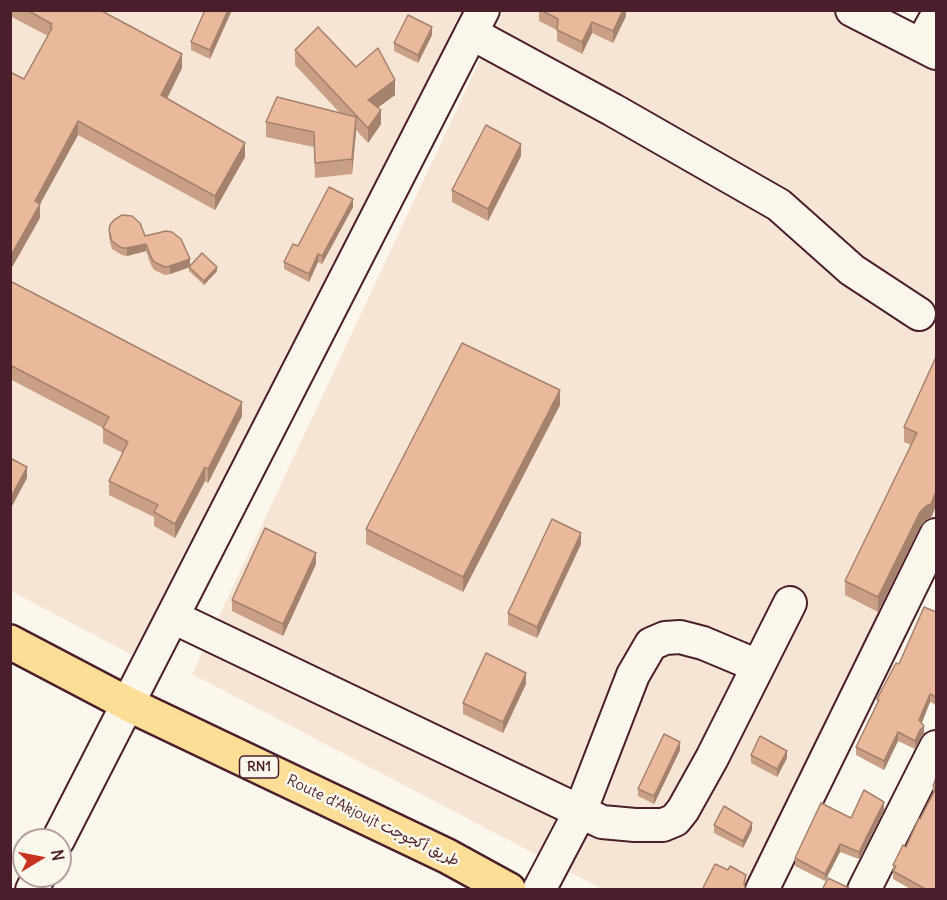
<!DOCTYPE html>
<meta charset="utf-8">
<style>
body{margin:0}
#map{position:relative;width:947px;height:900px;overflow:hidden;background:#fbf7ec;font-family:Delius,sans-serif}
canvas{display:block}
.frame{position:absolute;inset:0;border:12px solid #4a1f2b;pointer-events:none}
.north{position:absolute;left:12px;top:828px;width:60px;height:60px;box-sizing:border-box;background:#fbf7ec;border:2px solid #b4a19f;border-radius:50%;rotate:80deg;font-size:16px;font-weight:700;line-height:24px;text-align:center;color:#4a1f2b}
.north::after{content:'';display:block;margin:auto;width:21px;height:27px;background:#c8321e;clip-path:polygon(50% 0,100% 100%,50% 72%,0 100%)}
</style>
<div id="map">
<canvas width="947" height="900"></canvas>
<div class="frame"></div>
<div class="north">N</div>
</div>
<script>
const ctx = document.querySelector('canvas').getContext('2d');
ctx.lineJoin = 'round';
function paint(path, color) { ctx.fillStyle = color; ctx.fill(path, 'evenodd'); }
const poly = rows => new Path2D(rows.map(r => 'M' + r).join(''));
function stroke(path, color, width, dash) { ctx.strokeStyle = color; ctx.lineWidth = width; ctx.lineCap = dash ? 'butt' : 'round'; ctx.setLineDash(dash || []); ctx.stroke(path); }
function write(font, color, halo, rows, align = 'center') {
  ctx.font = font + ' Delius,"Playpen Sans Arabic",sans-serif'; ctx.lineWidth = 5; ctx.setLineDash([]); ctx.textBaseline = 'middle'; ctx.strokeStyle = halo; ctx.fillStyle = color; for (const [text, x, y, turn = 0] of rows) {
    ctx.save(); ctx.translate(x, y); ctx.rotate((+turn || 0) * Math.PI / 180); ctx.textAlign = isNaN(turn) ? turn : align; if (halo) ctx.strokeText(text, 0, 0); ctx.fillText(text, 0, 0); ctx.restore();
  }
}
paint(poly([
 [10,11,463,11,132,655,11,591],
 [503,11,830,11,936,63,936,519,755,889,602,889,192,674]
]), '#f6e4d4');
const minor = poly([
 [852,10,936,53],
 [471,33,613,110,779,205,852,270,919,314],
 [921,45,936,18],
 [173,617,602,822,635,825,663,825,675,820,683,810,712,758,790,603],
 [58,840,483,10],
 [32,890,39,876],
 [539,890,580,812,633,675,651,644,665,638,680,637,703,643,758,666],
 [762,890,936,535],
 [864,890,936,747]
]);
const highway = poly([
 [10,642,128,704,447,856,509,890]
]);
stroke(minor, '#4a1f2b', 36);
stroke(highway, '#4a1f2b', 38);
stroke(minor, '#fbf7ec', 32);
stroke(highway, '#fdde96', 33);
paint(poly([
 [10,10,100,10,182,68,167,99,245,157,215,210,78,135,40,204,40,218,24,79,48,36,10,16],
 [205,10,232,10,210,59,191,50,191,42],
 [539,10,626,10,626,16,613,43,592,33,582,54,557,41,557,30,539,21],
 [432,35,418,63,394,51,394,43],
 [295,50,356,67,395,95,378,107,381,124,368,143,356,130,352,174,315,178,314,147,266,137,266,122,340,113,295,65],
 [521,156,488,221,452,202,452,190],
 [353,207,322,264,318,262,309,282,284,269,284,262,298,246],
 [109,230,145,236,190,267,170,274,165,275,154,270,151,265,146,251,127,256,122,255,112,249,109,238],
 [189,267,217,271,204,285,189,271],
 [10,281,242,416,208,483,205,481,175,538,154,526,154,517,109,495,109,481,123,453,103,443,103,428,10,379],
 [936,357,931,518,926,520,920,527,878,612,845,595,845,581,911,445,904,442,904,427],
 [560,405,463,592,366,544,366,529],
 [581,544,537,638,508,625,508,613],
 [316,564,283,636,232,611,232,600],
 [936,612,936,705,930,702,922,723,924,734,920,739,915,749,898,741,884,770,856,755,856,747,877,703,877,699,899,664],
 [526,684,503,733,463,714,463,703],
 [680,750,654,804,638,796,638,789],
 [751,755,787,758,777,777,751,763],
 [936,778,936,890,912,890,893,879,893,865,906,847,933,794,933,786],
 [884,810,859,859,840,852,825,881,795,866,795,858,851,818],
 [738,815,752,830,743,848,714,833,714,825]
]), '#c99f86');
paint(poly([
 [228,10,232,10,210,59,210,50],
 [623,10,626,10,626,16,613,43,613,31],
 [592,22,592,33,582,54,582,42],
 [432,27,432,35,418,63,418,55],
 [182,54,182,68,161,110,161,95],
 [395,80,395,95,368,115,368,100],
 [381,110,381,124,368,143,368,128],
 [356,117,356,132,352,174,352,159],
 [78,121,78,135,40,204,40,218,10,271,10,257,35,201],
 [245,143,245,157,215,210,215,196],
 [521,144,521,156,488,221,488,209],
 [353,199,353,207,322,264,322,256],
 [146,244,146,251,127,256,127,248],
 [318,254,318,262,309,282,309,274],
 [190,259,190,267,170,274,170,266],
 [217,267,217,271,204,285,204,281],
 [560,390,560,405,463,592,463,577],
 [242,402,242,416,208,483,208,469],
 [27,467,27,478,10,510,10,499],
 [205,467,205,481,175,538,175,524],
 [936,491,936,506,931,518,926,520,920,527,878,612,878,597,920,512],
 [581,533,581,544,537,638,537,627],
 [316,553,316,564,283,636,283,624],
 [526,673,526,684,503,733,503,722],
 [930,694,930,702,919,729,919,720],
 [924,726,924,734,920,739,915,749,915,741,920,730],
 [898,732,898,741,884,770,884,761],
 [680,742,680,750,654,804,654,796],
 [787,751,787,758,777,777,777,769],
 [884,802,884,810,859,859,859,852],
 [752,823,752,830,743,848,743,841],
 [840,844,840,852,825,881,825,874]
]), '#a4826d');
const building = poly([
 [27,10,100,10,182,54,161,95,245,143,215,196,78,121,35,201,40,204,10,257,10,72,24,79,52,28,50,27,52,24,27,10],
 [205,10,228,10,210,50,191,42,205,10],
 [541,10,623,10,613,31,592,22,582,42,557,30,558,19,541,10],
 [408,15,432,27,418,55,394,43,408,15],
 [318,27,356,67,378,48,395,80,368,100,381,110,368,128,295,50,318,27],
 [277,97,356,117,352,159,315,163,314,132,266,122,277,97],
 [486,125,521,144,488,209,452,190,486,125],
 [329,187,353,199,322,256,318,254,309,274,284,262,293,244,298,246,329,187],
 [122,215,132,216,140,223,145,236,166,231,172,232,181,239,190,259,170,266,165,267,154,262,151,257,146,244,127,248,122,248,117,245,112,241,109,230,110,225,114,220,122,215],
 [202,253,217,267,204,281,189,267,202,253],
 [10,281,242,402,208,469,205,467,175,524,154,512,158,505,109,481,128,442,103,428,109,417,10,365,10,281],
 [462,343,560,390,463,577,366,529,462,343],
 [936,357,936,491,931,504,926,506,920,512,878,597,845,581,917,433,904,427,936,357],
 [10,458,27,467,10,499,10,458],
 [552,519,581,533,537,627,508,613,552,519],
 [265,528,316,553,283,624,232,600,265,528],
 [924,607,936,612,936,697,930,694,919,720,924,726,920,730,915,741,898,732,884,761,856,747,879,700,877,699,896,663,899,664,924,607],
 [486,653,526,673,503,722,463,703,486,653],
 [664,734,680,742,654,796,638,789,664,734],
 [760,736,787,751,777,769,751,755,760,736],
 [936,778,936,788,933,786,936,778],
 [936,788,936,890,927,890,893,871,896,866,893,865,903,845,906,847,919,818,920,819,936,788],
 [864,790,884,802,859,852,840,844,825,874,795,858,821,803,851,818,864,790],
 [724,806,752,823,743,841,714,825,724,806],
 [715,864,728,870,730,866,746,875,744,883,745,887,744,890,702,890,715,864],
 [828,878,849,888,850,890,822,890,828,878]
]);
paint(building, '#eab99c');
stroke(building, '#a4826d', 1.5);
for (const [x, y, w] of [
 [259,767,39]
]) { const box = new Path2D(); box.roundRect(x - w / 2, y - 11, w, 22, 4.5); ctx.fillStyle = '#fbf7ec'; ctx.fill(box); stroke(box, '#4a1f2b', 1.5); }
write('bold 14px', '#4a1f2b', null, [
 ["RN1",259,767]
]);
write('15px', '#4a1f2b', '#fbf7ec', [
 ["Route d'Akjoujt طريق أكجوجت",373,821,26]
]);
</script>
